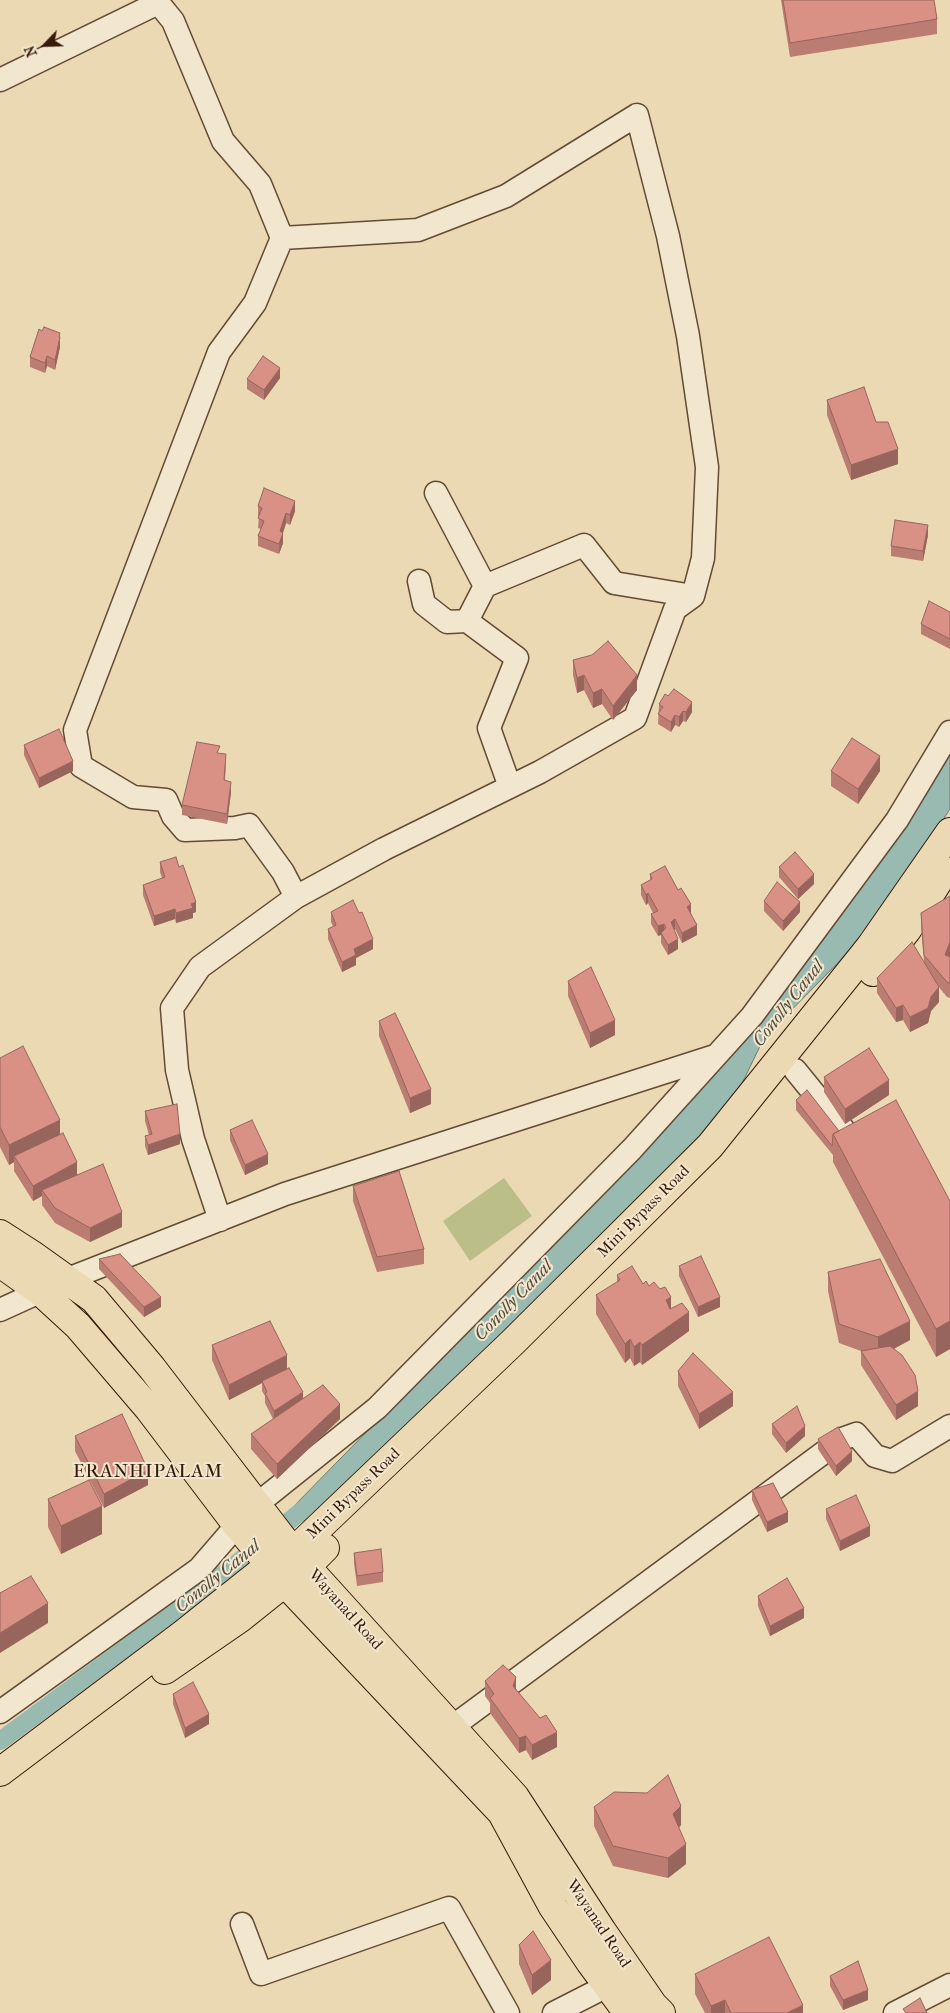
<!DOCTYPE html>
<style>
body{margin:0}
#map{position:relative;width:950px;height:2013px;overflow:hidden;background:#ebd9b4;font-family:"IM FELL French Canon",serif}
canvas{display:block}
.north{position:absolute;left:20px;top:20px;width:50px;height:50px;-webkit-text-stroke:4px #f2e6ce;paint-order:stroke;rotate:246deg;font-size:14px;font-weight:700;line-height:20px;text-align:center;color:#351a09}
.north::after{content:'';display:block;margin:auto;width:18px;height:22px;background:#351a09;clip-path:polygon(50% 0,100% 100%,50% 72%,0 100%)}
</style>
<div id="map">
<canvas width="950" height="2013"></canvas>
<div class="north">N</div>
</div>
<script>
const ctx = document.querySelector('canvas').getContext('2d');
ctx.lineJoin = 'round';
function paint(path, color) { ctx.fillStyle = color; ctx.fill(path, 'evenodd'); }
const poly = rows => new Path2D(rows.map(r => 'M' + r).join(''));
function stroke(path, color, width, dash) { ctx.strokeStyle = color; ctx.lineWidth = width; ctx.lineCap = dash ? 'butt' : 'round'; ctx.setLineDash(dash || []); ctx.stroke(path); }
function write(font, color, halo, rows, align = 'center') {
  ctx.font = font + ' "IM FELL French Canon",serif'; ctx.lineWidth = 4; ctx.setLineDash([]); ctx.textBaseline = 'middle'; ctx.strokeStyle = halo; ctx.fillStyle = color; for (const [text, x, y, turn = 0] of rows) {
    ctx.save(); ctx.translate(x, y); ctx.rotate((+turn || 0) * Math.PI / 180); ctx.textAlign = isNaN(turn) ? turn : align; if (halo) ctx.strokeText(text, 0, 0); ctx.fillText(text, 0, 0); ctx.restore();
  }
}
paint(poly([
 [504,1178,532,1216,470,1261,443,1221]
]), '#bcbe8a');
const water = poly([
 [950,754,950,809,876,924,764,1038,733,1102,313,1530,292,1508,533,1262,918,807,950,754]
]);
paint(water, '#98bab0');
stroke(water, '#707a6d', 1);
stroke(poly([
 [0,1741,195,1597,315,1500]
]), '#98bab0', 18);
const minor = poly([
 [156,0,173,21,223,141,260,184,282,238],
 [0,80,158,3],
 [436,493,485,586],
 [419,581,424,604,447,622,467,621],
 [510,787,489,728,517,658,467,621,485,586,584,545,614,583,693,596],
 [795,1070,861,1151,863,1150],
 [220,1220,193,1139,177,1070,172,1008,200,967,296,897,384,849,540,772,635,718,675,609,693,596,703,558,707,467,688,336,668,236,637,115,506,196,418,230,282,238,255,303,219,352,75,730,81,766,133,797,166,800,173,816,185,830,235,828,249,825,283,872,296,897],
 [0,1310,68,1279,285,1194,715,1056],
 [256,1505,377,1408,632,1149,752,1016,897,820,950,732],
 [0,1712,199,1569,237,1525],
 [452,1727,842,1439,856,1434,875,1456,892,1461,950,1426],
 [242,1924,261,1974,449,1908,508,2013],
 [554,2013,607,1986],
 [895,2013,950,1985]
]);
const major = poly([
 [873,972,907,930,945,871],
 [0,1234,31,1254,94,1299,152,1368,293,1552,515,1797,602,1931,653,2005,661,2013],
 [0,1263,41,1292,78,1326,149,1409,237,1525,285,1583,502,1813,553,1907,590,1962,628,2013],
 [165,1670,239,1619,314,1559,325,1548],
 [0,1772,182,1635,270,1565,293,1552,513,1342,710,1146,870,947,950,832]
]);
stroke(minor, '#624a34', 25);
stroke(major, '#351a09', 30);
stroke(minor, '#f2e6ce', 22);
stroke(major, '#ebd9b4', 28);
paint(poly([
 [781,0,934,0,937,19,937,34,790,57],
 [60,337,60,347,55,370,47,366,45,373,30,367,30,357],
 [280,378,264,400,247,389,247,379],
 [827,400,876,422,898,464,851,480,827,415],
 [258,506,295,511,290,525,286,523,283,533,283,543,279,554,258,546,258,536,261,529,258,528,259,516,258,516],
 [928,535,923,561,891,556,891,546],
 [950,612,950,649,921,634,921,624],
 [573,660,637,690,613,720,602,704,593,708,584,690,577,693,573,675],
 [659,704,692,712,686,722,683,721,679,727,675,725,671,732,658,724],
 [24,745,73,771,39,788,24,755],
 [220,754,226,764,225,781,231,792,227,824,182,815,182,805],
 [831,771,880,771,858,804,831,786],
 [160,862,196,912,193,913,193,918,176,923,175,919,154,926,143,895,143,885,162,878,160,872],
 [779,867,814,884,798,899,779,877],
 [650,874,691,913,697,935,682,943,675,929,674,930,678,949,668,955,661,943,661,935,658,936,651,924,651,914,653,913,648,903,646,905,641,895,641,885,650,880],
 [950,896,950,998,947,997,938,986,939,1002,931,1011,928,1023,910,1032,903,1020,896,1022,877,993,877,978,924,962,921,928,921,913],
 [764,901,800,912,783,931,764,911],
 [331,912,359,913,373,949,356,958,356,965,342,972,328,939,328,929,333,926,331,922],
 [568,981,615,1035,590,1048,568,996],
 [379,1021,431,1104,410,1113,379,1036],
 [0,1058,60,1134,77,1174,122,1227,90,1242,55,1223,42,1205,42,1196,33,1201,14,1171,14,1162,9,1165,0,1147],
 [824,1077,889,1095,845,1124,824,1092],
 [796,1100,839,1131,950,1201,950,1349,936,1357,833,1162,833,1155,796,1110],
 [145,1111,180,1144,148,1155,145,1146,145,1136,149,1135,145,1121],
 [230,1130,268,1164,245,1175,230,1140],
 [353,1186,424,1249,424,1264,377,1272,353,1201],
 [99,1259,161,1307,144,1317,99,1269],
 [679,1266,720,1307,698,1317,679,1276],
 [828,1272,910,1340,894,1349,918,1406,896,1420,861,1365,861,1351,839,1343,828,1291],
 [617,1275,649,1286,671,1309,689,1331,642,1365,640,1362,634,1366,630,1358,625,1363,596,1314,596,1295,617,1282],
 [212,1345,287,1369,303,1398,340,1419,277,1479,251,1449,251,1434,273,1419,265,1403,265,1396,262,1391,262,1383,229,1400,212,1360],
 [678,1371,733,1406,699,1429,678,1386],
 [772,1424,805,1436,786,1453,772,1434],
 [75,1436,148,1485,104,1508,75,1451],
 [818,1439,852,1461,836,1476,818,1449],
 [752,1490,788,1522,767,1532,752,1500],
 [48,1499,102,1534,61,1554,48,1527],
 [826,1509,870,1536,840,1551,826,1519],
 [354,1553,383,1572,383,1582,357,1586,354,1563],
 [758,1596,804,1618,770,1636,758,1606],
 [485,1681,516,1689,557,1747,532,1760,526,1750,519,1753,490,1713,490,1703,485,1696],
 [173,1694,209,1724,185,1738,173,1704],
 [594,1807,681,1825,679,1828,686,1864,668,1878,613,1866,594,1826],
 [519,1945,551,1980,532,1995,519,1964],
 [695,1974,803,2013,705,2013,695,1994],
 [830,1976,868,2000,843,2010,830,1986]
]), '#bb7c72');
paint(poly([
 [60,333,60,347,55,370,55,360],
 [47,356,47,366,45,373,45,363],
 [280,368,280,378,264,400,264,390],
 [898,449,898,464,851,480,851,465],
 [295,501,295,511,290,525,290,515],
 [286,513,286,523,281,539,283,533,283,543,279,554,280,531],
 [928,525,928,535,923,561,923,551],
 [584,675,584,690,577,693,577,678],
 [637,675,637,690,613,720,613,706],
 [602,689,602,704,593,708,593,693],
 [692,702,692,712,686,722,686,712],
 [683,711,683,721,679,727,679,717],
 [675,715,675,725,671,732,671,722],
 [880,756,880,771,858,804,858,789],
 [73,761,73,771,39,788,39,778],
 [231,782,231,792,227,824,227,814],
 [814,874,814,884,798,899,798,889],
 [648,893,648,903,646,905,646,895],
 [196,902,196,912,193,913,193,918,176,923,176,913,191,904],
 [800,902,800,912,783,931,783,921],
 [691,904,691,914,687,907],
 [175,909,175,919,154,926,154,916],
 [675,919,675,929,671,932,671,922],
 [664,924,664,934,661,933,661,935,658,936,658,926],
 [697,925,697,935,682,943,682,933],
 [373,939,373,949,356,958,356,965,342,972,342,962,354,949],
 [678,939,678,949,668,955,668,945],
 [950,942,950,957,945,955],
 [939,987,939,1002,931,1011,928,1023,910,1032,910,1017],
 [903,1005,903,1020,896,1022,896,1008],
 [615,1020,615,1035,590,1048,590,1033],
 [889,1080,889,1095,845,1124,845,1109],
 [431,1089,431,1104,410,1113,410,1098],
 [60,1120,60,1139,14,1156,14,1162,9,1165,9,1145],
 [180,1134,180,1144,148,1155,148,1145],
 [268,1154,268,1164,245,1175,245,1165],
 [77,1162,77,1177,42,1190,42,1196,33,1201,33,1186],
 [122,1212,122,1227,90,1242,90,1228],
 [161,1297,161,1307,144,1317,144,1307],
 [671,1297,671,1316,666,1300],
 [720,1297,720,1307,698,1317,698,1307],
 [689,1312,689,1331,642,1365,642,1345],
 [910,1321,910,1340,878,1357,878,1337],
 [950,1321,950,1349,936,1357,936,1329],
 [630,1339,630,1358,625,1363,625,1344],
 [640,1342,640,1362,634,1366,634,1347],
 [287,1355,287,1370,262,1381,262,1383,229,1400,229,1385],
 [918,1391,918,1406,896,1420,896,1405],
 [303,1392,303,1402,274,1421,274,1411],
 [733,1392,733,1406,699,1429,699,1414],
 [340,1404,340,1419,277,1479,277,1464],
 [805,1426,805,1436,786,1453,786,1443],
 [852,1451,852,1461,836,1476,836,1466],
 [148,1470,148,1485,104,1508,104,1494],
 [102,1506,102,1534,61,1554,61,1526],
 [788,1512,788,1522,767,1532,767,1522],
 [870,1526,870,1536,840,1551,840,1541],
 [48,1603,48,1623,0,1653,0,1633],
 [804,1608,804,1618,770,1636,770,1626],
 [516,1677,516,1691,513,1686],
 [209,1714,209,1724,185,1738,185,1728],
 [557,1732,557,1747,532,1760,532,1745],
 [526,1736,526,1750,519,1753,519,1738],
 [681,1806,681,1825,673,1834,673,1814],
 [686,1844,686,1864,668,1878,668,1858],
 [551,1960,551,1980,532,1995,532,1975],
 [868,1990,868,2000,843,2010,843,2000],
 [725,2000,725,2013,711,2013,711,2006],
 [803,2005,803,2013,787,2013]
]), '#98655d');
const building = poly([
 [783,0,934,0,937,19,790,43,783,0],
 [44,327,60,333,59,337,60,337,55,360,47,356,45,363,30,357,39,329,42,331,44,327],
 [263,356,280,368,264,390,247,379,263,356],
 [864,387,876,422,888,422,898,449,851,465,827,400,864,387],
 [264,488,295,501,290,515,286,513,280,531,283,533,279,544,258,536,264,521,258,518,262,508,258,506,264,488],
 [895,520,928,525,923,551,891,546,895,520],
 [929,601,950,612,950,639,921,624,929,601],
 [608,641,637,675,613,706,602,689,593,693,584,675,577,678,573,660,592,655,608,641],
 [674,689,692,702,686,712,683,711,679,717,675,715,671,722,658,714,663,707,659,704,665,694,668,696,674,689],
 [59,729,73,761,39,778,24,745,59,729],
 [852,738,880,756,858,789,831,771,852,738],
 [197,742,220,746,217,753,226,754,224,780,231,782,227,814,182,805,197,742],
 [795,852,814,874,798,889,779,867,795,852],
 [176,857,179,867,183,865,196,902,191,904,193,908,176,913,175,909,154,916,143,885,165,877,160,862,176,857],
 [665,866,678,890,681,888,691,904,687,907,697,925,682,933,675,919,671,922,678,939,668,945,661,933,666,928,664,924,658,926,651,914,658,911,648,893,646,895,641,885,652,879,650,874,665,866],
 [777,882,800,902,783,921,764,901,777,882],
 [950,896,950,942,945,955,950,957,950,983,947,982,924,955,921,913,950,896],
 [353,900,359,913,362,912,373,939,354,949,356,955,342,962,328,929,336,925,331,912,353,900],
 [912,942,939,987,931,997,928,1008,910,1017,903,1005,896,1008,877,978,912,942],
 [591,967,615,1020,590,1033,568,981,591,967],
 [395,1013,431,1089,410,1098,379,1021,395,1013],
 [23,1046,60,1120,9,1145,0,1127,0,1058,23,1046],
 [869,1048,889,1080,845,1109,824,1077,869,1048],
 [807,1090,839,1131,833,1134,832,1146,796,1100,807,1090],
 [896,1100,950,1201,950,1321,936,1329,833,1134,896,1100],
 [177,1104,180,1134,148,1145,145,1136,152,1134,145,1111,177,1104],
 [252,1120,268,1154,245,1165,230,1130,252,1120],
 [63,1133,77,1162,33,1186,14,1156,63,1133],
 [103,1164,122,1212,90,1228,55,1208,42,1190,103,1164],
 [399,1171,424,1249,377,1257,353,1186,399,1171],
 [120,1254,161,1297,144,1307,99,1259,120,1254],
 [701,1256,720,1297,698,1307,679,1266,701,1256],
 [880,1259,910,1321,878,1337,839,1324,828,1272,880,1259],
 [632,1266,643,1284,646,1281,649,1286,654,1282,660,1289,665,1287,671,1297,666,1300,670,1309,682,1303,689,1312,642,1345,640,1342,634,1347,630,1339,625,1344,596,1295,620,1280,617,1275,632,1266],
 [270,1321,287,1355,229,1385,212,1345,270,1321],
 [890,1346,902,1355,915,1375,918,1391,896,1405,861,1351,890,1346],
 [693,1353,733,1392,699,1414,678,1371,693,1353],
 [289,1368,303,1392,274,1411,265,1393,267,1392,262,1381,289,1368],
 [323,1385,340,1404,277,1464,251,1434,323,1385],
 [797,1406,805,1426,786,1443,772,1424,797,1406],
 [122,1414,148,1470,104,1494,75,1436,122,1414],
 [838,1427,852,1451,836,1466,818,1439,838,1427],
 [89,1480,102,1506,61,1526,48,1499,89,1480],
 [773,1483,788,1512,767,1522,752,1490,773,1483],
 [856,1495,870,1526,840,1541,826,1509,856,1495],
 [381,1549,383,1572,357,1576,354,1553,381,1549],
 [31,1576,48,1603,0,1633,0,1593,31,1576],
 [787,1578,804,1608,770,1626,758,1596,787,1578],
 [503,1665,516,1677,513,1686,540,1718,546,1715,557,1732,532,1745,526,1736,519,1738,490,1698,494,1694,485,1681,503,1665],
 [193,1682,209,1714,185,1728,173,1694,193,1682],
 [668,1775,681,1806,673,1814,686,1844,668,1858,613,1846,594,1807,614,1792,647,1793,668,1775],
 [533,1931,551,1960,532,1975,519,1945,533,1931],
 [769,1937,803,2005,787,2013,731,2013,725,2000,711,2006,695,1974,769,1937],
 [858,1961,868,1990,843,2000,830,1976,858,1961],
 [920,1998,927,2013,906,2013,903,2009,920,1998]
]);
paint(building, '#d99085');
stroke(building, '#98655d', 1);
write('16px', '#351a09', '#f2e6ce', [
 ["Mini Bypass Road",644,1212,-45],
 ["Mini Bypass Road",354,1494,-44],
 ["Wayanad Road",345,1610,48],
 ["Wayanad Road",598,1924,56]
]);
write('italic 18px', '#534a3b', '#f2e6ce', [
 ["Conolly Canal",789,1004,-52],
 ["Conolly Canal",514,1301,-46],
 ["Conolly Canal",218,1577,-39]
]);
ctx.letterSpacing = '1px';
write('19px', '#351a09', '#f2e6ce', [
 ["ERANHIPALAM",148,1472]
]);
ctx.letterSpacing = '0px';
</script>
